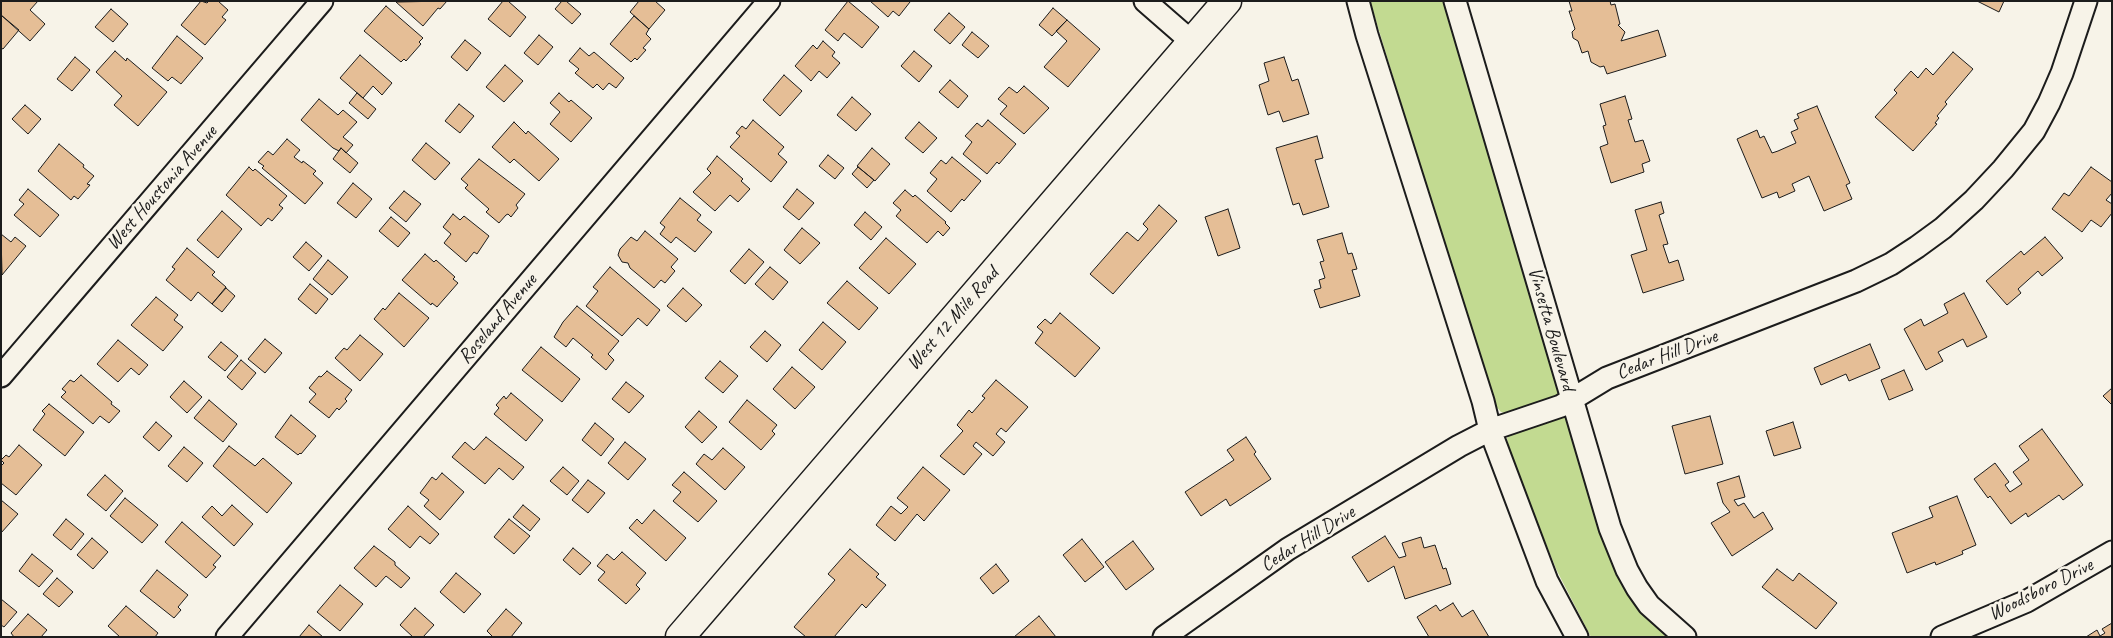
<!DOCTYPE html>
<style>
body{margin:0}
#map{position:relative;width:2113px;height:638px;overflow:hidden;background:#f7f3e8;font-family:Caveat,sans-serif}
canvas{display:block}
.frame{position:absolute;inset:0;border:2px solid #1c1c1c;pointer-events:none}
</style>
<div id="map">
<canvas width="2113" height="638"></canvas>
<div class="frame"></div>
</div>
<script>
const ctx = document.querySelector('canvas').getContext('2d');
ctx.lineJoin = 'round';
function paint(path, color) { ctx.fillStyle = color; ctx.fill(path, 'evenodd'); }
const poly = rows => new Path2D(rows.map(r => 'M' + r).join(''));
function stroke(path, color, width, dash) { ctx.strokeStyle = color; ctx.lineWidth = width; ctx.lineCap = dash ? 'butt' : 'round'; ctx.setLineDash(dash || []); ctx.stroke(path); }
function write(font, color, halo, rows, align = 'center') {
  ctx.font = font + ' Caveat,sans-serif'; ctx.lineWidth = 5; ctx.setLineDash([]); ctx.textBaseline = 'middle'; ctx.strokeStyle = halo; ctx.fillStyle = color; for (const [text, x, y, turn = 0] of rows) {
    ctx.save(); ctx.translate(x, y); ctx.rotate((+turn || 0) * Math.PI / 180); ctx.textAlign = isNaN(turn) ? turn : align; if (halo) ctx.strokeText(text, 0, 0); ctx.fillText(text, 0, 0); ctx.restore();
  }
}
paint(poly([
 [1370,1,1445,1,1559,385,1559,396,1510,414,1501,412,1492,402],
 [1557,417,1565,418,1571,425,1607,547,1627,592,1670,637,1591,637,1557,571,1509,453,1507,438,1513,430]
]), '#c2da91');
const building = poly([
 [1,1,38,1,30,10,45,24,30,41,1,15,1,1],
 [201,1,207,3,209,1,218,1,228,10,222,17,226,20,205,45,181,25,201,1],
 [447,1,440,9,438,8,423,26,396,2,447,1],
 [503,1,508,1,526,17,510,37,488,19,503,1],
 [562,1,566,1,581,14,572,24,555,9,562,1],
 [639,1,655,1,665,10,649,29,630,12,639,1],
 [848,1,879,27,862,48,844,33,838,41,825,30,848,1],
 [870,1,910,1,910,2,899,16,893,11,888,17,870,1],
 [1569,1,1610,1,1611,5,1615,4,1620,24,1618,25,1625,32,1621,41,1658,30,1666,56,1607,74,1604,66,1600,67,1591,62,1588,51,1582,53,1578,41,1573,38,1572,32,1575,29,1569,11,1572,11,1569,1],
 [1977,1,2004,1,1999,12,1977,1],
 [386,6,423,38,419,42,421,44,406,61,404,59,401,62,364,31,386,6],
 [1053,8,1067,20,1052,36,1039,25,1053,8],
 [111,9,128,24,113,42,95,27,111,9],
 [949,13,965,27,950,44,934,30,949,13],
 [1,15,19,30,3,49,1,48,1,15],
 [634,16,649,29,646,34,651,39,643,48,646,50,637,60,635,58,631,62,610,44,634,16],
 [1067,20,1100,49,1068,87,1044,67,1067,41,1056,31,1067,20],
 [972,32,989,46,978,58,962,45,972,32],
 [539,35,553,47,538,65,524,53,539,35],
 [177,36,203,58,181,84,172,77,168,81,152,68,177,36],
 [465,40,481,53,467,71,451,57,465,40],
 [823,41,835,52,832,56,840,63,827,78,819,71,811,81,795,66,813,45,817,49,823,41],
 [580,48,589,56,594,52,624,78,616,88,609,83,603,90,597,84,593,88,575,73,579,69,569,61,580,48],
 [115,51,126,61,127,58,167,92,138,126,114,105,122,96,96,72,115,51],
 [914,51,932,66,919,82,901,66,914,51],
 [1953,52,1973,69,1945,102,1947,104,1937,116,1939,118,1935,123,1937,124,1913,151,1875,117,1897,93,1894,90,1911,71,1918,78,1926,68,1933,75,1953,52],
 [360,55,392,83,382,95,373,86,363,98,340,78,360,55],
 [75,57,90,70,72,91,57,79,75,57],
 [1284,57,1292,81,1298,79,1309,114,1283,122,1279,111,1268,115,1259,85,1269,81,1264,63,1284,57],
 [505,65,523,81,504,102,486,87,505,65],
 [784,75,802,91,780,116,763,100,784,75],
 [950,80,968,96,958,108,939,92,950,80],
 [1024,86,1049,108,1024,134,1000,114,1007,106,998,99,1009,87,1017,93,1024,86],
 [357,93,376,109,368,119,349,103,357,93],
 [559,93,569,102,571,100,592,118,571,142,550,124,560,112,550,103,559,93],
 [1625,96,1632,119,1628,120,1635,142,1643,140,1650,161,1642,164,1644,172,1611,183,1600,147,1608,144,1603,126,1606,125,1600,104,1625,96],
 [852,97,871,114,856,131,837,115,852,97],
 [319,99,338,115,343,110,357,122,343,137,353,145,346,153,341,148,339,151,333,148,301,120,319,99],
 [459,104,474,116,460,133,445,121,459,104],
 [25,105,41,119,28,134,12,119,25,105],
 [1817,106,1850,183,1846,185,1852,199,1824,211,1809,176,1792,184,1795,191,1779,198,1777,192,1762,198,1737,139,1757,130,1760,138,1764,136,1772,153,1778,151,1796,143,1791,132,1798,129,1794,120,1799,118,1797,114,1817,106],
 [753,120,784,147,778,154,787,162,771,182,730,147,740,136,736,133,742,126,746,129,753,120],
 [988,120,1016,144,999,164,997,162,987,174,963,154,972,142,965,136,977,123,982,127,988,120],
 [514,122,526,134,528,131,559,159,539,181,514,159,510,163,492,147,514,122],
 [919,122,937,138,923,153,905,138,919,122],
 [1317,136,1323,158,1315,160,1329,207,1303,215,1299,203,1293,205,1276,148,1317,136],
 [287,139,300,150,294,157,302,163,303,161,316,171,313,174,323,183,305,204,262,168,264,166,258,162,268,151,273,155,287,139],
 [426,143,450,163,435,180,412,160,426,143],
 [59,144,84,165,83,167,94,176,87,184,90,185,78,199,74,196,71,200,38,171,59,144],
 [341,148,358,163,350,173,333,159,341,148],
 [872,148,890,164,875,181,857,166,872,148],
 [828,155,844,168,835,179,819,166,828,155],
 [717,156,743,179,741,181,750,189,738,202,730,195,715,211,693,192,711,173,707,169,717,156],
 [952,157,981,181,964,201,962,199,951,212,927,191,937,179,930,173,941,160,946,164,952,157],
 [479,159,525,194,516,205,518,208,511,217,508,214,506,215,499,223,486,212,489,209,465,188,468,185,461,179,479,159],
 [249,167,253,171,255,169,287,196,279,205,283,208,272,221,268,218,261,226,226,195,249,167],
 [858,167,874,180,867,188,852,174,858,167],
 [2091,167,2112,182,2112,193,2106,200,2112,204,2112,213,2101,227,2091,220,2082,232,2052,209,2064,193,2069,196,2091,167],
 [353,183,372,199,356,218,337,203,353,183],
 [28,189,59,215,40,237,14,215,24,204,19,200,28,189],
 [797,189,814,203,799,220,783,207,797,189],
 [905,190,913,197,915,195,946,222,945,223,950,228,943,236,938,231,927,243,896,216,901,210,893,203,905,190],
 [404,191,421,204,406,222,389,208,404,191],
 [680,198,701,215,697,220,712,232,695,252,676,237,671,243,660,234,665,227,660,223,680,198],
 [1661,202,1664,213,1659,215,1668,244,1663,245,1669,263,1678,260,1684,280,1643,293,1631,255,1647,250,1635,210,1661,202],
 [1159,205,1177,221,1113,294,1090,274,1127,232,1138,241,1148,229,1143,224,1159,205],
 [1228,209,1240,248,1218,256,1205,217,1228,209],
 [222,211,242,229,218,258,197,240,222,211],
 [865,212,882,227,871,240,854,225,865,212],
 [453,214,460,220,464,216,489,236,477,254,474,252,466,262,444,243,451,234,443,227,453,214],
 [391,217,410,233,398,247,379,231,391,217],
 [802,228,820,243,800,264,784,250,802,228],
 [645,231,678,259,671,267,675,271,665,283,661,280,654,288,630,268,628,263,622,262,618,255,620,249,631,237,637,241,645,231],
 [1342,233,1348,254,1352,253,1357,269,1352,270,1360,296,1320,308,1314,290,1321,288,1319,280,1325,278,1320,262,1324,261,1317,240,1342,233],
 [1,234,11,242,15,237,26,246,2,275,1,234],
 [2045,237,2063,258,2042,276,2038,271,2018,289,2021,293,2007,305,1986,281,2021,251,2024,255,2045,237],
 [886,238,916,264,889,294,859,268,886,238],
 [306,242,322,256,309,271,293,257,306,242],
 [187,248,215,272,212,275,226,287,212,304,198,292,191,301,166,280,175,269,172,267,187,248],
 [749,249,764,262,745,284,730,271,749,249],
 [425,254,434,262,436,260,455,277,453,279,458,283,437,307,432,303,431,305,402,280,425,254],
 [328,260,348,277,332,295,313,279,328,260],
 [610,267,660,310,647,326,638,318,622,336,586,306,598,291,593,287,610,267],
 [770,267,788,282,773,300,755,284,770,267],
 [847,281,878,308,859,330,827,303,847,281],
 [310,284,328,299,316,314,298,299,310,284],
 [226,288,235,296,222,312,212,304,226,288],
 [683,288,702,305,686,322,667,306,683,288],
 [399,293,429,318,404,347,374,319,383,308,385,310,399,293],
 [1964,293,1987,337,1967,347,1963,339,1938,352,1943,361,1926,370,1904,329,1921,319,1924,326,1948,313,1944,304,1964,293],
 [156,297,178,315,174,320,183,327,163,351,131,325,156,297],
 [577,306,619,341,608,354,614,360,606,370,591,357,593,355,573,338,566,347,554,337,563,322,577,306],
 [1060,313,1100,348,1075,377,1035,343,1043,332,1037,327,1045,319,1051,324,1060,313],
 [823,322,846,342,822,370,799,350,823,322],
 [765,331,781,345,767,362,750,347,765,331],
 [360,335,383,354,360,381,335,358,344,348,347,350,360,335],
 [265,339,282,353,265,373,248,359,265,339],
 [118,340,148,365,139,375,131,368,118,382,97,364,118,340],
 [221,342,238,356,225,371,208,357,221,342],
 [1870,344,1880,368,1849,381,1846,374,1821,385,1814,368,1870,344],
 [541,347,580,379,562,402,522,370,541,347],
 [241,360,256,373,242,390,227,377,241,360],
 [720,361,738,376,723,393,705,378,720,361],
 [792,367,815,387,795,409,773,389,792,367],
 [1904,370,1913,390,1889,400,1881,380,1904,370],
 [327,371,352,390,345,399,347,401,339,410,337,408,329,418,309,402,316,394,309,388,319,376,321,377,327,371],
 [81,375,112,402,111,404,120,411,109,423,100,416,93,424,61,397,66,392,62,389,70,380,74,382,81,375],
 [996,380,1028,407,1006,432,1001,428,996,434,1005,442,993,456,976,442,973,446,982,454,964,475,940,456,963,431,957,425,969,410,972,413,985,398,982,396,996,380],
 [184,381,202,397,187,413,170,397,184,381],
 [626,382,644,396,629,413,612,399,626,382],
 [2112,388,2112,405,2103,396,2112,388],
 [511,393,543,420,526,441,494,414,499,408,496,405,504,396,506,399,511,393],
 [209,400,237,424,223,442,194,418,209,400],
 [747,400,777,425,772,431,775,434,761,450,729,422,747,400],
 [49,404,84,432,65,456,33,430,45,414,42,411,49,404],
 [699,411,717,427,702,443,685,427,699,411],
 [291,415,316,436,301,454,300,453,298,455,275,437,291,415],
 [1710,416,1723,464,1685,474,1672,426,1710,416],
 [156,422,172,436,159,451,143,437,156,422],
 [1793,422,1801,448,1774,456,1766,431,1793,422],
 [595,423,614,439,601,456,582,440,595,423],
 [2042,429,2083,485,2063,500,2059,495,2028,517,2026,513,2011,524,1990,496,1988,498,1974,479,1995,463,2009,482,2005,485,2010,492,2022,484,2013,472,2029,460,2019,446,2042,429],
 [486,437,524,467,513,480,499,468,485,484,452,457,465,442,474,450,486,437],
 [1246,437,1256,452,1254,454,1271,479,1230,506,1226,499,1201,516,1185,492,1234,460,1227,450,1246,437],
 [625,442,646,459,628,480,608,463,625,442],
 [19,445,42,465,16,495,1,483,1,466,4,463,1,460,6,455,9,457,19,445],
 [229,446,255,466,263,458,292,483,267,513,213,466,229,446],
 [184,447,203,463,187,482,168,466,184,447],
 [723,448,745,467,725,490,696,464,704,454,712,460,723,448],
 [563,467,579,481,567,495,550,481,563,467],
 [923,467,950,490,924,521,917,514,895,541,876,525,891,506,901,514,908,507,897,498,923,467],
 [684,472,717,501,698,522,673,501,681,492,672,485,684,472],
 [442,473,464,492,440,520,424,506,429,500,420,493,432,477,436,480,442,473],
 [105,475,123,491,106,511,87,495,105,475],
 [1739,476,1745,497,1734,500,1738,506,1744,503,1754,518,1763,512,1773,529,1732,556,1711,523,1730,512,1723,503,1717,483,1739,476],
 [588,480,605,493,588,513,572,500,588,480],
 [1957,496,1976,545,1962,551,1963,554,1936,565,1935,562,1907,573,1892,533,1933,517,1929,507,1957,496],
 [125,498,158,525,142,543,110,516,125,498],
 [1,500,18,514,1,533,1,500],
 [232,505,253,524,234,546,202,517,212,506,222,516,232,505],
 [523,505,540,519,530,531,513,517,523,505],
 [408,506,439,534,430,544,420,536,410,548,388,529,408,506],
 [654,510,686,538,666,561,629,528,637,519,642,524,654,510],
 [66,519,84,534,71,550,53,535,66,519],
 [509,519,530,536,514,554,494,537,509,519],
 [182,522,221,556,213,565,216,567,206,578,165,542,182,522],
 [1385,536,1399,558,1406,556,1402,543,1421,537,1424,548,1435,545,1443,569,1446,568,1451,584,1405,599,1394,566,1368,582,1352,557,1385,536],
 [92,538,108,552,93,569,77,555,92,538],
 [1082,539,1104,567,1085,582,1063,555,1082,539],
 [1133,541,1154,569,1126,590,1105,562,1133,541],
 [374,546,395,562,395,565,410,578,401,588,386,576,376,587,354,568,374,546],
 [573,548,591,563,580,575,563,560,573,548],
 [850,549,879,574,876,577,886,585,866,608,862,604,834,637,806,637,794,627,835,580,828,574,850,549],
 [622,552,646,573,636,585,640,589,626,604,598,580,605,572,597,566,607,554,614,560,622,552],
 [32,554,53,571,39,587,19,571,32,554],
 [996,564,1009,581,993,594,980,578,996,564],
 [1777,569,1793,581,1799,573,1837,603,1816,629,1762,587,1777,569],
 [157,570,188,595,178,607,181,610,174,618,140,591,157,570],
 [456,573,481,594,464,613,440,592,456,573],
 [57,578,73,592,59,607,43,594,57,578],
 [340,585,363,604,340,631,317,612,340,585],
 [1,599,17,612,4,627,1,625,1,599],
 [1453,603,1462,617,1473,610,1489,637,1429,637,1417,617,1436,605,1440,611,1453,603],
 [126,606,158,633,155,637,120,637,108,626,126,606],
 [415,608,434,625,423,637,413,637,400,625,415,608],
 [506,609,522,623,511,637,493,637,487,631,506,609],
 [28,614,47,630,41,637,14,637,11,633,28,614],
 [1039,616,1056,637,1014,637,1039,616],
 [2112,623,2112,637,2086,637,2097,630,2100,636,2105,633,2102,629,2112,623],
 [309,625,323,637,299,637,309,625]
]);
paint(building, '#e5be96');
stroke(building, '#1c1c1c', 1);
const minor = poly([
 [1145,1,1192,42],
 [1358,1,1367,35,1483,401,1490,430,1547,581,1577,637],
 [1455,1,1610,528,1627,570,1637,588,1649,605,1685,637],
 [1,376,322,1],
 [227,637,769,1],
 [1164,637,1288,549,1459,446,1490,430,1561,406,1607,378,1856,281,1891,264,1917,247,1943,228,1974,200,2003,169,2034,131,2049,103,2062,73,2086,1],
 [1942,637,2027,601,2112,552]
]);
const secondary = poly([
 [680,637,1227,1]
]);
stroke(minor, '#1c1c1c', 25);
stroke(secondary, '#1c1c1c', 31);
stroke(minor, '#f7f3e8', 21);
stroke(secondary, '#f7f3e8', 28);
write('20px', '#1c1c1c', '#f7f3e8', [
 ["West Houstonia Avenue",162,188,-49],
 ["Roseland Avenue",498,319,-50],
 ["West 12 Mile Road",953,319,-49],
 ["Vinsetta Boulevard",1551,329,74],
 ["Cedar Hill Drive",1667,355,-21],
 ["Cedar Hill Drive",1308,539,-32],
 ["Woodsboro Drive",2041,590,-27]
]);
</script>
